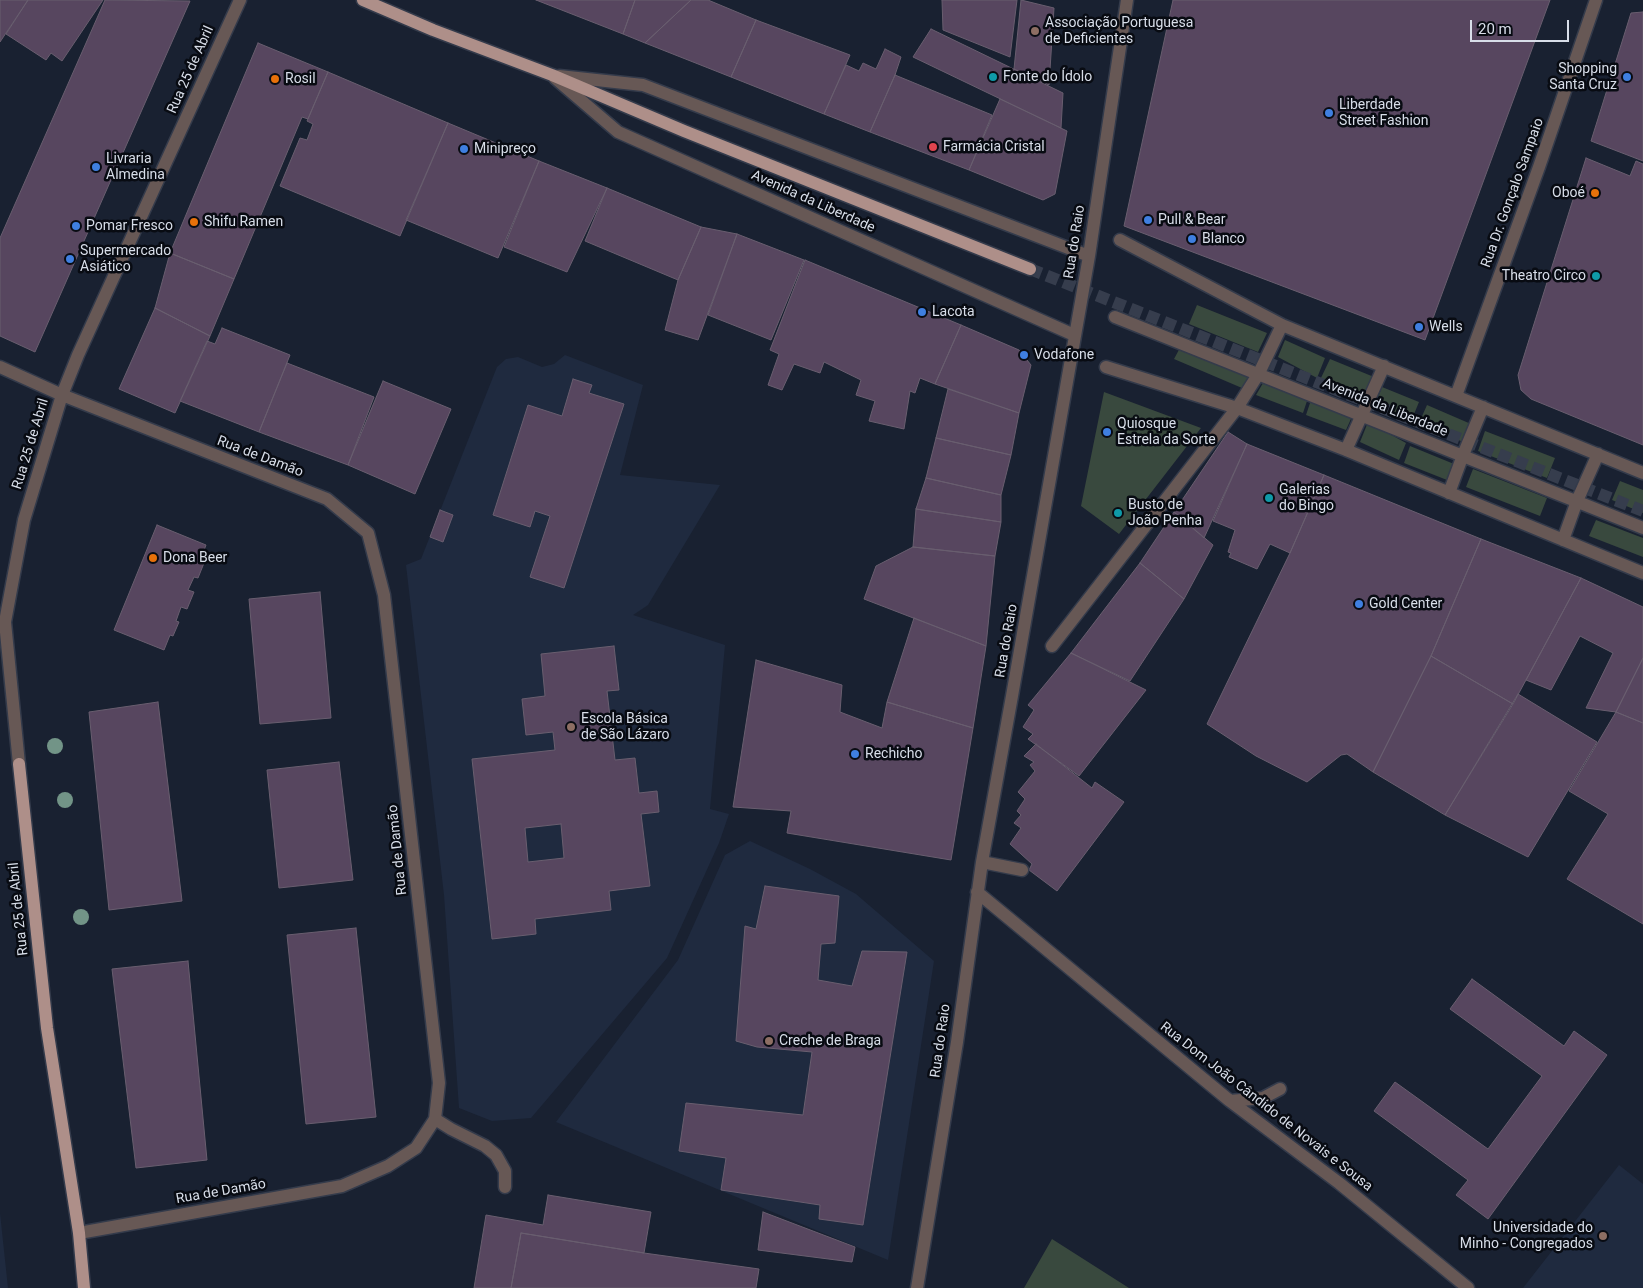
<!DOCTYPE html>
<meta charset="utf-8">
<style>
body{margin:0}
#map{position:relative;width:1643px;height:1288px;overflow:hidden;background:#192131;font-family:Roboto,sans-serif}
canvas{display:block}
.scale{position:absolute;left:1470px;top:20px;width:99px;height:22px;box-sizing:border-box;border:2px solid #d8dee9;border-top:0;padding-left:6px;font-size:15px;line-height:18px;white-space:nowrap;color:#d8dee9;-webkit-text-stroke:4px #080b12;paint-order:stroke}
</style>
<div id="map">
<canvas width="1643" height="1288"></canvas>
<div class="scale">20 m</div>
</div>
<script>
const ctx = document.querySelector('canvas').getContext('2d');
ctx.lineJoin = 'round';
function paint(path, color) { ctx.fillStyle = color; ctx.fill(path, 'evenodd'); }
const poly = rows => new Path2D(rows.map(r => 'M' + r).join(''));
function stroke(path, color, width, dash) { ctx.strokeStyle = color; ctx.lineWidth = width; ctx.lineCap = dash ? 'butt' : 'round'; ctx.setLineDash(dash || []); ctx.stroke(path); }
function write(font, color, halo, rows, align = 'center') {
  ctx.font = font + ' Roboto,sans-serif'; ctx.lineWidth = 5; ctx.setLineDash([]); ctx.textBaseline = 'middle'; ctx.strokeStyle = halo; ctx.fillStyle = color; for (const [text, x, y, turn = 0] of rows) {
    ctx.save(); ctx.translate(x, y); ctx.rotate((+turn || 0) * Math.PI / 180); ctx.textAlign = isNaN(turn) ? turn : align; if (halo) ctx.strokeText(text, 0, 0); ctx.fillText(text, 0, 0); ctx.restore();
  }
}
paint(poly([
 [565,355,643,385,620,475,720,485,648,605,633,615,725,645,710,809,729,814,719,843,667,958,531,1118,492,1121,459,1108,444,895,406,565,421,559,497,367,506,359,518,357,542,367,554,364],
 [750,841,810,869,856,894,934,961,888,1260,556,1122,678,960,725,855],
 [1619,1165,1643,1184,1643,1288,1523,1288],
 [0,1213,8,1288,0,1288]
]), '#1f2a3f');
paint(poly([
 [1197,305,1267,333,1258,352,1189,324],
 [1285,340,1325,358,1317,378,1278,357],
 [1181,346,1251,372,1242,388,1174,359],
 [1330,359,1374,377,1363,397,1320,380],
 [1266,378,1308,398,1303,413,1256,395],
 [1382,387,1419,402,1412,419,1374,407],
 [1104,392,1201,428,1119,534,1081,506],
 [1311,400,1354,412,1346,430,1306,415],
 [1427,405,1471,424,1463,442,1419,423],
 [1368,422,1406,443,1399,460,1360,442],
 [1485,431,1555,458,1547,478,1478,451],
 [1410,446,1454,464,1447,480,1404,463],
 [1473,469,1547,498,1540,516,1466,487],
 [1620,481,1643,490,1643,513,1612,500],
 [1596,520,1643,538,1643,557,1589,536],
 [1052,1239,1129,1288,1024,1288]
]), '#39493e');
const building = poly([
 [0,0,28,0,0,42,0,0],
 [28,0,103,0,62,61,51,53,46,60,6,34,28,0],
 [105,0,190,1,35,352,0,336,0,238,105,0],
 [536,0,635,0,623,34,536,0],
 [635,0,691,0,645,43,623,34,635,0],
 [691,0,708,0,756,20,731,77,645,43,691,0],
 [942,0,1017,0,1010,57,943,30,942,0],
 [1021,0,1054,8,1049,85,1014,69,1021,0],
 [1173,0,1550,0,1425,340,1124,226,1173,0],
 [1643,12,1643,161,1591,141,1631,13,1643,12],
 [756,20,850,55,824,114,731,77,756,20],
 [931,29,1063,93,1061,128,913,57,931,29],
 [258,43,328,72,308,119,302,117,234,279,170,253,258,43],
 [885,49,901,57,895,75,870,132,824,114,846,65,859,71,863,63,876,69,885,49],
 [328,72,448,123,400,236,280,186,300,138,307,140,313,124,307,121,328,72],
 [895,75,992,115,969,170,870,132,895,75],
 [1000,99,1067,131,1055,194,1043,200,969,170,1000,99],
 [448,123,539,161,498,258,406,220,448,123],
 [1586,158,1630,176,1636,161,1643,164,1643,445,1531,399,1521,390,1518,375,1586,158],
 [539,161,607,188,567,272,504,247,539,161],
 [607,188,701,227,678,280,585,241,607,188],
 [701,227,737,234,698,340,665,330,678,280,701,227],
 [737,234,804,260,771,340,708,315,737,234],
 [170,253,234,279,210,336,155,308,170,253],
 [805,260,961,325,935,384,920,378,915,393,910,391,904,429,869,421,875,401,856,395,861,380,824,362,820,373,794,364,782,390,768,385,779,354,770,350,805,260],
 [155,308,210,336,175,413,119,389,155,308],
 [961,325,1019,350,1031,365,1019,413,935,384,961,325],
 [222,328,290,355,259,432,180,401,207,341,215,344,222,328],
 [287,363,374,397,348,465,259,432,287,363],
 [573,379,592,385,589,393,624,404,564,588,530,577,550,516,535,511,530,527,493,515,528,405,562,416,573,379],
 [383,381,451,409,415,494,348,465,383,381],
 [948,389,1019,413,1011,455,936,438,948,389],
 [1228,432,1247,444,1204,538,1174,512,1228,432],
 [936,438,1011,455,1001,495,926,478,936,438],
 [1247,444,1324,475,1290,553,1270,544,1257,569,1229,557,1231,553,1228,552,1235,530,1213,521,1247,444],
 [1324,475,1481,539,1431,656,1373,772,1347,754,1341,755,1307,782,1256,756,1207,724,1290,553,1324,475],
 [926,478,1001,495,1001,522,916,509,926,478],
 [916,509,1001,522,995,556,913,547,916,509],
 [440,510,453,515,443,542,430,537,440,510],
 [1174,512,1213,545,1184,599,1140,563,1174,512],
 [157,525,206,545,200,561,204,563,198,578,194,577,188,590,194,592,187,609,181,607,176,621,179,622,173,636,170,635,164,650,114,630,157,525],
 [1481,539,1581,578,1513,704,1431,656,1481,539],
 [913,547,995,556,986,646,864,599,876,566,913,547],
 [1140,563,1184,599,1130,681,1071,653,1140,563],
 [1581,578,1643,607,1643,658,1616,712,1586,708,1613,653,1580,636,1551,690,1526,680,1581,578],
 [320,592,331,718,260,724,249,599,320,592],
 [914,618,986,646,973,728,887,702,914,618],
 [614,646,619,690,607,691,615,760,635,758,639,793,657,791,659,812,641,814,650,886,609,891,611,910,535,919,536,934,492,939,472,759,555,750,553,732,526,735,522,699,545,696,541,654,614,646],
 [561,824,564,858,528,862,525,828,561,824],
 [1071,653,1146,690,1079,776,1028,739,1033,734,1023,727,1034,710,1028,705,1071,653],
 [1431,656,1513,704,1445,815,1373,772,1431,656],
 [1643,658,1643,723,1616,712,1643,658],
 [756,660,842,685,840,712,882,728,887,702,973,728,951,860,787,833,791,811,733,807,756,660],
 [1518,694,1597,742,1528,857,1445,815,1518,694],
 [158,702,182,901,109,910,89,712,158,702],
 [1616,712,1643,723,1643,924,1567,879,1608,814,1569,791,1616,712],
 [1036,744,1092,788,1095,782,1124,802,1057,891,1029,870,1032,864,1010,844,1021,828,1014,823,1021,815,1017,811,1025,799,1018,792,1035,771,1030,765,1034,762,1024,756,1036,744],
 [339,762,353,880,279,888,267,770,339,762],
 [765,886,839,896,835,943,821,944,818,980,852,986,862,951,907,952,863,1225,819,1219,820,1205,721,1190,726,1158,679,1151,686,1103,803,1115,812,1052,757,1047,736,1041,745,926,756,929,765,886],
 [356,928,376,1117,306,1124,287,935,356,928],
 [188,961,207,1160,136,1168,112,969,188,961],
 [1472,979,1564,1046,1574,1031,1607,1055,1488,1219,1456,1195,1468,1180,1374,1111,1395,1082,1488,1149,1542,1076,1450,1009,1472,979],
 [548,1195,651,1212,644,1253,521,1233,511,1288,474,1288,486,1215,543,1225,548,1195],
 [763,1212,855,1247,852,1262,758,1250,763,1212],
 [521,1233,644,1253,759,1269,756,1288,511,1288,521,1233]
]);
paint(building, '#57465f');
stroke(building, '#695e6f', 1);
stroke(poly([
 [1030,269,1643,511]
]), '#363d4d', 12, [12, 6]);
const minor = poly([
 [559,76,643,85,1089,256],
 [555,78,618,132,1074,335],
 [1120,240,1282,325,1643,473],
 [1115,317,1643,528],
 [0,367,62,395,327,499,368,533,384,595,439,1083,435,1119,416,1148,388,1166,342,1186,79,1233],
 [1106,367,1237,408,1346,450,1643,573],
 [1456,396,1539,167,1596,0],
 [1346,450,1384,366],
 [1449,493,1463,455,1483,407],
 [1563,540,1577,501,1598,454],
 [1052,646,1237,408,1259,373,1282,325],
 [19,764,5,622,24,520,62,395,78,355,240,0],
 [982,862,1022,870],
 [977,892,1230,1101,1339,1183,1468,1288],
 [1230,1101,1263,1098,1280,1089],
 [435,1119,451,1129,485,1146,496,1155,505,1171,505,1187],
 [917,1288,957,1042,982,862,1012,696,1089,256,1127,0]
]);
const major = poly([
 [363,0,433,30,552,75,684,131,1030,269],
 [19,764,47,1028,79,1233,84,1288]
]);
stroke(minor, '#343b4b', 15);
stroke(major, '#343b4b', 15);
stroke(minor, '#675855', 12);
stroke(major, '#ae8f89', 12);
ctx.fillStyle = '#729487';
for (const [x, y] of [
 [55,746],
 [65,800],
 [81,917]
]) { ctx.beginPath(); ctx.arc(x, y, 8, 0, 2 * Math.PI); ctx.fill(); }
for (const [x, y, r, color] of [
 [1035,31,5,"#8d6e63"],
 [993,77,5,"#0f9aa8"],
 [1627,77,5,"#3f7fe0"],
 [275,79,5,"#e8710a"],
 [1329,113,5,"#3f7fe0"],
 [933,147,5,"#e0444e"],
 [464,149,5,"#3f7fe0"],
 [96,167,5,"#3f7fe0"],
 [1595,193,5,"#e8710a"],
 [1148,220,5,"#3f7fe0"],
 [194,222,5,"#e8710a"],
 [76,226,5,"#3f7fe0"],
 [1192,239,5,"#3f7fe0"],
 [70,259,5,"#3f7fe0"],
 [1596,276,5,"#0f9aa8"],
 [922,312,5,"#3f7fe0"],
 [1419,327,5,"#3f7fe0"],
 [1024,355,5,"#3f7fe0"],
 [1107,432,5,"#3f7fe0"],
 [1269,498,5,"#0f9aa8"],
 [1118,513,5,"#0f9aa8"],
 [153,558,5,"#e8710a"],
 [1359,604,5,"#3f7fe0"],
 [571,727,5,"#8d6e63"],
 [855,754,5,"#3f7fe0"],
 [769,1041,5,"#8d6e63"],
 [1603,1236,5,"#8d6e63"]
]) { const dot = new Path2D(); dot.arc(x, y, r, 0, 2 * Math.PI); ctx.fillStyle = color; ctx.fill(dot); stroke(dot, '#080b12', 2); }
write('14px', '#d8dee9', '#080b12', [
 ["Associação Portuguesa",1045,23],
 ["de Deficientes",1045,39],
 ["Shopping",1617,69,"right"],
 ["Santa Cruz",1617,85,"right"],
 ["Fonte do Ídolo",1003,77],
 ["Rosil",285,79],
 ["Liberdade",1339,105],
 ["Street Fashion",1339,121],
 ["Farmácia Cristal",943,147],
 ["Minipreço",474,149],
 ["Livraria",106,159],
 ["Almedina",106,175],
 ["Oboé",1585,193,"right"],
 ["Pull & Bear",1158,220],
 ["Shifu Ramen",204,222],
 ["Pomar Fresco",86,226],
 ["Blanco",1202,239],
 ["Supermercado",80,251],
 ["Asiático",80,267],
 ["Theatro Circo",1586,276,"right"],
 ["Lacota",932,312],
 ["Wells",1429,327],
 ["Vodafone",1034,355],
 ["Quiosque",1117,424],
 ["Estrela da Sorte",1117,440],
 ["Galerias",1279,490],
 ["do Bingo",1279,506],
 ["Busto de",1128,505],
 ["João Penha",1128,521],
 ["Dona Beer",163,558],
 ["Gold Center",1369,604],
 ["Escola Básica",581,719],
 ["de São Lázaro",581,735],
 ["Rechicho",865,754],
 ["Creche de Braga",779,1041],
 ["Universidade do",1593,1228,"right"],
 ["Minho - Congregados",1593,1244,"right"]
], 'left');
write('14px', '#d8dee9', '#080b12', [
 ["Rua 25 de Abril",191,70,-66],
 ["Rua Dr. Gonçalo Sampaio",1513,193,-70],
 ["Avenida da Liberdade",813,202,24],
 ["Rua do Raio",1075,242,-81],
 ["Avenida da Liberdade",1385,408,22],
 ["Rua 25 de Abril",31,444,-73],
 ["Rua de Damão",260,457,21],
 ["Rua do Raio",1007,641,-80],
 ["Rua de Damão",398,850,-96],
 ["Rua 25 de Abril",19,909,-96],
 ["Rua do Raio",941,1041,-82],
 ["Rua Dom João Cândido de Novais e Sousa",1266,1107,38],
 ["Rua de Damão",221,1192,-10]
]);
</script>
